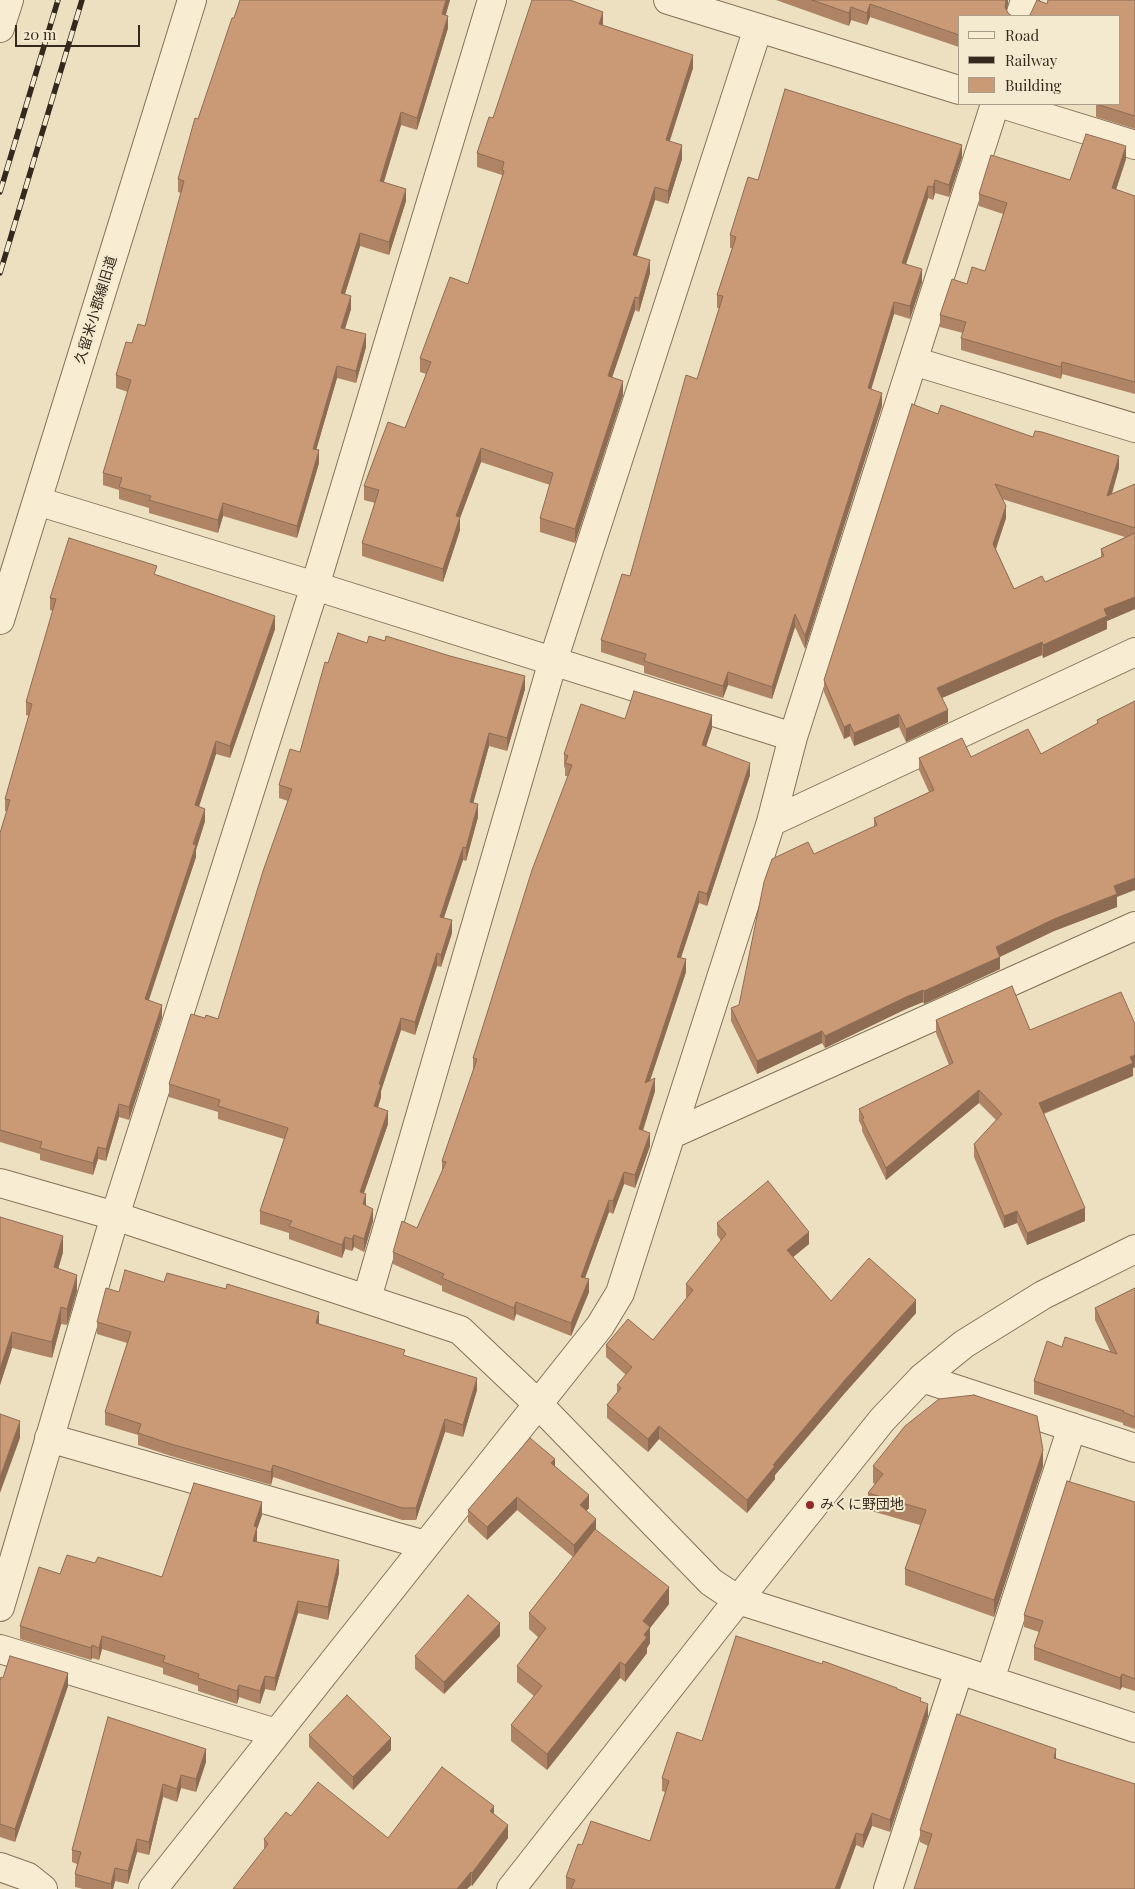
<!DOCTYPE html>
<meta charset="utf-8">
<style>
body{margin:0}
#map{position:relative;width:1135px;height:1889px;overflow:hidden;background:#ece0c0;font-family:"Playfair Display",serif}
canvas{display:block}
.legend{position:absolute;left:958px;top:15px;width:162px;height:90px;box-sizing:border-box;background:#f4eacf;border:1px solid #a89d88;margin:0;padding:6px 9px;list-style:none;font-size:15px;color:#35291d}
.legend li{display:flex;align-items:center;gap:10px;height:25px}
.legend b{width:25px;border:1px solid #a89d88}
.scale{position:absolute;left:15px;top:25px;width:125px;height:22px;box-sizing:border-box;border:2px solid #35291d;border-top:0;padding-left:6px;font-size:15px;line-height:18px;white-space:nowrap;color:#35291d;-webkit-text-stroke:4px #f4eacf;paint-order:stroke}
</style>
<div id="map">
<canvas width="1135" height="1889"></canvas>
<ul class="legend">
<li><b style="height:6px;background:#f8edd3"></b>Road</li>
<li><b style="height:6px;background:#35291d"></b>Railway</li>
<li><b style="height:14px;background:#ca9a76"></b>Building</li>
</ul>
<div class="scale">20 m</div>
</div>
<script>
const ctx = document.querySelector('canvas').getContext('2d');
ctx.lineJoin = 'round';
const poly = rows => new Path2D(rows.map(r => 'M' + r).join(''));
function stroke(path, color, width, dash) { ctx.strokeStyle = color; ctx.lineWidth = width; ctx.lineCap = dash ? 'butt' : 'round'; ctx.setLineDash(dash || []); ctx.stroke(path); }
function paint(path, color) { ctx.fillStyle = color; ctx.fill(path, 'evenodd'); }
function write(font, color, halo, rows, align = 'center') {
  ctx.font = font + ' "Playfair Display","Noto Sans JP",serif'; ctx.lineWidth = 4; ctx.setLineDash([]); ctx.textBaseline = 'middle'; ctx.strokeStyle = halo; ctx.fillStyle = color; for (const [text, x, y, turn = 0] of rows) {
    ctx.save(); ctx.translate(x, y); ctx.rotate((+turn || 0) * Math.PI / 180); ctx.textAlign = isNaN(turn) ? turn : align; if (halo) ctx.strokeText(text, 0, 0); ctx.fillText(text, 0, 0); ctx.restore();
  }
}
const minor = poly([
 [668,0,959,90],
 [1020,16,1025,0],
 [0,28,9,0],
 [1002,104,1135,145],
 [913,361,1135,428],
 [37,501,315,586,793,737],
 [0,620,192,0],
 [771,822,1135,652],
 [672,1134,1135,926],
 [0,1183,115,1216,460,1330,538,1404,711,1582,738,1600,959,1670,1135,1728],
 [367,1298,553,661,758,28],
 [922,1378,1135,1448],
 [49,1438,425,1545],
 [0,1607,115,1216,315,586,492,0],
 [0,1649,276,1733],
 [990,1680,1072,1427],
 [0,1867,28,1877,43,1889],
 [153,1889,600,1326,620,1293,771,822,793,737,995,104],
 [511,1889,738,1600,882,1420,922,1378,964,1344,1043,1295,1135,1249],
 [888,1889,959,1670]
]);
stroke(minor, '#857158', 30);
stroke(minor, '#f8edd3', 28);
const rail = poly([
 [0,192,58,0],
 [0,273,82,0]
]);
stroke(rail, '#35291d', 5.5);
stroke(rail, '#f4eacf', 4, [11]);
paint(poly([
 [240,0,450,0,446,15,448,28,417,130,401,125,384,182,406,201,389,255,360,246,345,294,351,309,345,329,366,347,356,383,337,378,316,450,319,463,297,538,223,516,218,533,149,513,149,508,119,499,119,490,103,485,103,473,128,392,116,388,116,375,132,343,145,326,181,193,178,192,178,179],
 [776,0,1008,0,1008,3,1007,10,959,16,959,47,870,17,867,25,851,20,849,26],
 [1135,0,1135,129,1096,117,1096,104,1119,104,1047,4],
 [603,26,693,68,669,141,682,159,668,204,655,200,637,256,650,273,639,312,635,310,612,378,623,395,575,543,540,532,540,518,550,485,481,462,460,518,460,530,443,582,362,556,362,543,375,503,364,500,364,486,405,428,426,374,420,372,420,358,468,284,502,178,502,175,477,167,477,153,493,118],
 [962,157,949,197,935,193,933,200,928,198,906,264,922,282,910,319,894,314,871,389,882,406,805,649,795,627,772,699,728,685,723,698,644,673,644,666,601,652,601,640,630,576,697,379,719,308,717,308,717,295,732,248,730,248,730,235,758,180],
 [1126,159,1116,190,1135,196,1135,394,1062,374,1061,379,961,350,961,338,963,333,940,327,940,315,967,284,985,271,1003,214,979,206,979,194,1070,180],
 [938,414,1119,468,1112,494,1135,484,1135,609,1107,621,1107,629,1043,658,1042,655,942,698,948,722,906,742,899,727,854,746,850,736,844,739,824,692,824,680],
 [1002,499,1125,537,1101,549,1101,557,1045,582,1014,589,996,549,1006,518],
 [157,575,275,629,230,758,216,754,199,807,205,821,196,850,196,857,148,1000,162,1017,129,1120,119,1117,106,1161,98,1159,93,1175,40,1160,40,1154,0,1142,0,833,7,812,5,811,5,799,29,716,26,715,26,702,53,611,50,610,50,598],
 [367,643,525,689,507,751,489,746,473,803,478,817,466,861,463,860,444,918,452,933,441,967,437,966,415,1035,401,1030,381,1091,381,1097,378,1108,388,1124,364,1193,366,1206,373,1221,364,1252,354,1247,352,1251,345,1249,342,1258,289,1239,289,1233,260,1224,260,1211,284,1139,218,1119,218,1112,169,1097,169,1084,205,1018,218,1019,288,801,279,798,279,785,300,752,328,663],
 [1135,701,1117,897,1117,907,1054,931,1000,957,1000,969,924,1004,923,1002,906,1009,825,1048,822,1043,757,1074,731,1021,731,1008,739,1005,814,854,874,827,874,818,929,792,919,770,919,758,1041,754,1097,724,1097,720],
 [625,719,712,728,706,747,750,775,707,906,699,903,681,958,686,972,650,1080,655,1091,643,1131,650,1146,635,1188,624,1184,613,1214,609,1212,585,1278,589,1292,571,1336,516,1314,514,1321,442,1291,442,1286,393,1264,393,1252,417,1228,442,1172,442,1161,473,1071,473,1058,568,776,565,776,565,768,564,767,564,754],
 [936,1020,1030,1030,1135,1024,1135,1067,1133,1068,1133,1076,1044,1114,1085,1221,1027,1245,1017,1223,1004,1228,974,1157,974,1144,996,1120,979,1103,886,1180,862,1131,862,1127,859,1121,859,1109,949,1065,936,1033],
 [0,1217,63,1252,58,1269,77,1291,67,1325,61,1324,52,1358,12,1348,0,1385],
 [717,1223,809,1244,793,1257,831,1301,916,1313,844,1394,775,1475,775,1479,747,1513,659,1439,648,1452,607,1418,607,1405,617,1393,617,1385,626,1375,606,1357,606,1345,653,1340,687,1298,686,1297,686,1284,721,1241,717,1235],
 [164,1282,319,1324,405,1356,477,1390,463,1437,445,1432,416,1520,402,1520,273,1477,271,1485,171,1456,138,1445,138,1435,105,1425,105,1412,127,1343,97,1334,97,1322,119,1292],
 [1135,1288,1135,1429,1123,1425,1123,1423,1034,1394,1034,1381,1062,1347,1110,1351,1095,1320,1095,1308],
 [555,1466,589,1508,586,1511,596,1530,669,1604,650,1628,650,1643,647,1648,647,1653,625,1682,620,1678,547,1770,511,1741,511,1725,534,1696,517,1682,517,1666,538,1637,529,1629,529,1613,573,1557,517,1510,487,1540,468,1522,468,1510],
 [873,1466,1043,1466,994,1617,905,1585,905,1569,920,1525,868,1510,868,1493,875,1484,873,1483],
 [1135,1502,1135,1691,1122,1687,1120,1690,1034,1660,1034,1647,1039,1632,1024,1627,1024,1615],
 [262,1515,257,1529,257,1542,339,1573,328,1620,298,1613,275,1691,265,1689,260,1704,239,1697,237,1704,198,1691,198,1686,163,1674,163,1668,102,1649,99,1660,92,1658,91,1660,20,1639,20,1626,60,1574,95,1563,162,1577],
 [500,1636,444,1694,415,1669,415,1656],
 [0,1681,68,1686,15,1842,0,1837],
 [897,1690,921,1701,928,1716,890,1832,872,1826,863,1848,856,1845,840,1889,566,1889,566,1877,582,1845,650,1841,665,1792,662,1791,662,1778,702,1741],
 [309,1735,391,1750,353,1790,309,1747],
 [206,1749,206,1762,196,1792,181,1788,177,1802,163,1797,149,1855,137,1852,128,1884,115,1881,113,1889,83,1889,75,1887,75,1874,77,1864,72,1862,72,1850],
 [1056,1759,928,1846,920,1842,920,1830],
 [494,1814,508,1838,472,1886,471,1885,467,1889,233,1889,264,1850,264,1839,291,1816,388,1838]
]), '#ae8465');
paint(poly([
 [446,0,450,0,442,26,442,14],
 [1006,0,1008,0,1008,3,1006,16,1005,7],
 [870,4,870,17,867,25,867,13],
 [851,7,851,20,849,26,849,13],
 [603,12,603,26,599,24],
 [448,16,448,28,417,130,417,118],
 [693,55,693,68,666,153,666,140],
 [401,112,401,125,380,194,380,181],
 [682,145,682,159,668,204,668,191],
 [962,145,962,157,949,197,949,185],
 [1126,146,1126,159,1112,201,1112,188],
 [935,180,935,193,933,200,933,187],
 [928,186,928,198,902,276,902,263],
 [655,187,655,200,633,268,633,255],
 [406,189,406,201,389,255,389,242],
 [360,233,360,246,341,306,341,293],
 [650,260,650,273,639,312,639,298],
 [922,269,922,282,910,319,910,306],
 [351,296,351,309,341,341,341,328],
 [635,297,635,310,608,389,608,376],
 [894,302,894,314,868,400,868,388],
 [366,334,366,347,356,383,356,371],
 [1062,362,1062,374,1061,379,1061,367],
 [337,366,337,378,313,461,313,449],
 [623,381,623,395,575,543,575,529],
 [882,393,882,406,805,649,805,636],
 [481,448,481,462,460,518,460,530,443,582,443,569,456,516],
 [319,450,319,463,297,538,297,526],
 [1119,456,1119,468,1107,509,1107,496],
 [223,503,223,516,218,533,218,520],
 [1006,506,1006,518,993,557,993,544],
 [1135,597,1135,609,1107,621,1107,629,1043,658,1043,645,1104,609],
 [795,614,795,627,772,699,772,687],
 [275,616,275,629,230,758,230,746],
 [1042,642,1042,655,937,700,937,688],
 [728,672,728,685,723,698,723,686],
 [525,676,525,689,507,751,507,738],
 [948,710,948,722,906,742,906,729],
 [899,714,899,727,854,746,854,733],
 [712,715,712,728,702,758,702,745],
 [850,724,850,736,844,739,844,727],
 [489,733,489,746,470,815,470,802],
 [216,741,216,754,195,818,195,805],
 [750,763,750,775,707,906,707,894],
 [478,804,478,817,466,861,466,848],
 [205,809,205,821,196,850,196,857,145,1012,145,999],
 [463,847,463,860,440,929,440,917],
 [1135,878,1135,890,1117,897,1117,907,1054,931,997,958,1000,957,1000,969,924,1004,924,991,996,947,1114,886],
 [699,891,699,903,677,969,677,957],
 [452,920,452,933,441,967,441,955],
 [437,953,437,966,415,1035,415,1022],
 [686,959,686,972,645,1096,645,1083],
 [923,990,923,1002,906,1009,825,1048,825,1036,906,997],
 [162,1005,162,1017,129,1120,129,1107],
 [401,1018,401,1030,381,1091,381,1097,374,1119,374,1106,379,1084],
 [822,1031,822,1043,757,1074,757,1061],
 [1135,1055,1135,1067,1133,1068,1133,1076,1039,1115,1039,1103],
 [655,1078,655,1091,639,1142,639,1129],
 [979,1090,979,1103,886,1180,886,1168],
 [119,1104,119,1117,106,1161,106,1149],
 [388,1111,388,1124,360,1204,360,1192],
 [650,1133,650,1146,635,1188,635,1175],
 [98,1147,98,1159,93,1175,93,1163],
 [624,1172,624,1184,613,1214,613,1201],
 [366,1194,366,1207,363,1204],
 [609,1200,609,1212,581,1289,581,1277],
 [1085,1208,1085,1221,1027,1245,1027,1233],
 [373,1209,373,1221,364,1252,364,1239],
 [1017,1211,1017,1223,1004,1228,1004,1216],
 [809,1232,809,1244,787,1262,787,1250],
 [354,1235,354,1247,352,1251,352,1239],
 [63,1236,63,1252,54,1284,54,1267],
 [345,1237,345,1249,342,1258,342,1245],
 [77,1275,77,1291,67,1325,67,1309],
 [589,1279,589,1292,571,1336,571,1323],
 [916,1300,916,1313,844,1394,775,1475,775,1479,747,1513,747,1500,773,1465,844,1381],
 [516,1302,516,1314,514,1321,514,1308],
 [61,1307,61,1324,52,1358,52,1342],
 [319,1312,319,1325,316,1323],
 [12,1332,12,1348,0,1385,0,1369],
 [477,1378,477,1390,463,1437,463,1425],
 [445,1419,445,1432,416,1520,416,1508],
 [20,1421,20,1438,0,1493,0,1477],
 [659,1426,659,1439,648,1452,648,1439],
 [1043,1450,1043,1466,994,1617,994,1600],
 [555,1459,555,1472,551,1463],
 [273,1465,273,1477,271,1485,271,1472],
 [589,1495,589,1508,580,1518,580,1505],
 [517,1497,517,1510,487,1540,487,1527],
 [262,1502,262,1515,257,1529,257,1540,253,1553,253,1541,254,1526],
 [596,1519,596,1532,574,1558,574,1545],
 [339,1560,339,1573,328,1620,328,1607],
 [669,1587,669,1604,650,1628,650,1643,647,1648,647,1653,625,1682,625,1665,643,1621],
 [298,1601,298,1613,275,1691,275,1678],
 [500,1623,500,1636,444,1694,444,1682],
 [102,1636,102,1649,99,1660,99,1648],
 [92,1645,92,1658,91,1660,91,1648],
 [620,1662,620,1678,547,1770,547,1754],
 [68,1673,68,1686,15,1842,15,1829],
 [1122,1674,1122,1687,1120,1690,1120,1678],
 [265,1676,265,1689,260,1704,260,1691],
 [239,1685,239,1697,237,1704,237,1691],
 [928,1704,928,1716,890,1832,890,1820],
 [391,1738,391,1750,353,1790,353,1777],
 [206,1749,206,1762,196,1792,196,1779],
 [1056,1749,1056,1762,1054,1758],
 [181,1775,181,1788,177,1802,177,1789],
 [163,1784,163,1797,149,1855,149,1842],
 [494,1806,494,1818,490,1811],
 [872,1813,872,1826,863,1848,863,1835],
 [508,1825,508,1838,472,1886,472,1873],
 [856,1833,856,1845,840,1889,835,1889],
 [137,1839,137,1852,128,1884,128,1871],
 [115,1868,115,1881,113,1889,111,1889,111,1884],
 [471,1872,471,1885,467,1889,457,1889]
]), '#8d6c53');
const building = poly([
 [240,0,446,0,442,14,448,16,417,118,401,112,380,181,406,189,389,242,360,233,341,293,351,296,341,328,366,334,356,371,337,366,313,449,319,450,297,526,223,503,218,520,149,500,151,496,119,487,122,478,103,473,131,380,116,375,126,342,132,343,138,324,145,326,184,181,178,179,195,118,198,119,232,18,234,18,240,0],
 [532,0,570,0,603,12,599,24,693,55,666,140,682,145,668,191,655,187,633,255,650,260,639,298,635,297,608,376,623,381,575,529,540,518,553,473,481,448,456,516,460,517,443,569,362,543,379,490,364,486,388,422,405,428,431,362,420,358,450,277,468,284,504,171,502,170,504,162,477,153,489,117,493,118,532,0],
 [812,0,1006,0,1005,7,1008,13,1012,16,959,16,959,35,870,4,867,13,851,7,849,13,812,0],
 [1037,0,1047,4,1048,0,1135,0,1135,116,1096,104,1119,104,1119,16,1028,16,1030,15,1037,0],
 [785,89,962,145,949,185,935,180,933,187,928,186,902,263,922,269,910,306,894,302,868,388,882,393,805,636,795,614,772,687,728,672,723,686,644,661,646,654,601,640,622,574,630,576,686,375,697,379,723,296,717,295,736,237,730,235,748,177,758,180,785,89],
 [1086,134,1126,146,1112,188,1135,196,1135,382,1062,362,1061,367,961,338,966,322,940,315,952,279,967,284,972,267,985,271,1007,203,979,194,991,155,1070,180,1086,134],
 [912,404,938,414,941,405,1033,437,1035,431,1042,432,1119,456,1107,496,1135,484,1135,528,995,484,1006,506,993,544,1014,589,1042,576,1045,582,1104,556,1101,549,1135,533,1135,597,1104,609,1107,616,1043,645,1042,642,937,688,948,710,906,729,899,714,854,733,850,724,844,727,824,680,912,404],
 [69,538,157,566,154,574,275,616,230,746,216,741,195,805,205,809,193,844,196,845,145,999,162,1005,129,1107,119,1104,106,1149,98,1147,93,1163,40,1148,42,1142,0,1130,0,833,10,800,5,799,32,704,26,702,56,599,50,598,69,538],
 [338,633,367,643,369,636,385,641,386,636,450,656,525,676,507,738,489,733,470,802,478,804,466,848,463,847,440,917,452,920,441,955,437,953,415,1022,401,1018,379,1084,381,1085,374,1106,388,1111,360,1192,366,1194,363,1204,373,1209,364,1239,354,1235,352,1239,345,1237,342,1245,289,1226,292,1221,260,1211,288,1128,218,1106,220,1100,169,1084,191,1014,205,1018,206,1015,218,1019,263,871,292,789,279,785,290,749,300,752,325,662,328,663,338,633],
 [634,691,712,715,702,745,750,763,707,894,699,891,677,957,686,959,645,1083,655,1078,639,1129,650,1133,635,1175,624,1172,613,1201,609,1200,581,1277,589,1279,571,1323,516,1302,514,1308,442,1278,444,1274,393,1252,402,1221,417,1228,446,1162,442,1161,477,1059,473,1058,532,870,572,765,565,763,568,756,564,754,581,704,625,719,634,691],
 [1135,701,1135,878,1114,886,1117,894,1054,919,996,947,1000,957,924,991,923,990,906,997,825,1036,822,1031,757,1061,731,1008,739,1005,764,882,772,859,808,842,814,854,877,825,874,818,934,790,919,758,962,738,971,757,1028,729,1041,754,1098,723,1097,720,1135,701],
 [1012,986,1030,1030,1121,992,1135,1024,1135,1055,1130,1057,1133,1063,1039,1103,1085,1208,1027,1233,1017,1211,1004,1216,974,1144,1002,1114,979,1090,886,1168,862,1119,864,1118,859,1109,953,1063,936,1020,1012,986],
 [768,1181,809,1232,787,1250,831,1301,869,1258,916,1300,844,1381,773,1465,775,1466,747,1500,659,1426,648,1439,607,1405,621,1388,617,1385,632,1367,606,1345,628,1319,653,1340,693,1290,686,1284,726,1234,717,1223,768,1181],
 [0,1217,63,1236,54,1267,77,1275,67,1309,61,1307,52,1342,12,1332,0,1369,0,1217],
 [125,1270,164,1282,167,1273,226,1289,227,1284,319,1312,316,1323,405,1350,403,1355,477,1378,463,1425,445,1419,416,1508,402,1508,273,1465,271,1472,171,1444,138,1433,141,1424,105,1412,131,1332,97,1322,106,1288,119,1292,125,1270],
 [1135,1288,1135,1417,1123,1412,1124,1411,1034,1381,1047,1341,1062,1347,1065,1337,1117,1354,1095,1308,1135,1288],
 [974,1395,1037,1416,1043,1450,994,1600,905,1569,926,1510,868,1493,883,1474,873,1466,905,1426,939,1399,974,1395],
 [0,1414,20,1421,0,1477,0,1414],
 [530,1438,555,1459,551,1463,589,1495,580,1505,596,1519,574,1545,517,1497,487,1527,468,1510,530,1438],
 [1067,1481,1135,1502,1135,1679,1122,1674,1120,1678,1034,1647,1043,1621,1024,1615,1067,1481],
 [194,1483,262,1502,254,1526,257,1527,253,1541,339,1560,328,1607,298,1601,275,1678,265,1676,260,1691,239,1685,237,1691,198,1678,199,1674,163,1662,165,1656,102,1636,99,1648,92,1645,91,1648,20,1626,39,1567,60,1574,67,1555,95,1563,98,1557,162,1577,194,1483],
 [595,1529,669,1587,643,1621,650,1627,644,1635,647,1637,625,1665,620,1662,547,1754,511,1725,542,1686,517,1666,546,1628,529,1613,595,1529],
 [468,1595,500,1623,444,1682,415,1656,468,1595],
 [736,1636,822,1664,823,1661,897,1688,897,1689,921,1698,920,1701,928,1704,890,1820,872,1813,863,1835,856,1833,835,1889,571,1889,575,1880,566,1877,578,1844,582,1845,591,1821,650,1841,669,1781,662,1778,677,1732,702,1741,736,1636],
 [10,1656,68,1673,15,1829,0,1824,0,1681,1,1677,3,1678,10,1656],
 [347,1695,391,1738,353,1777,309,1735,347,1695],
 [957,1714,1056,1749,1054,1758,1135,1784,1135,1889,914,1889,932,1834,920,1830,957,1714],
 [108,1717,206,1749,196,1779,181,1775,177,1789,163,1784,149,1842,137,1839,128,1871,115,1868,111,1884,75,1874,81,1852,72,1850,108,1717],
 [442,1767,494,1806,490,1811,508,1825,472,1873,471,1872,457,1889,233,1889,268,1844,264,1839,286,1812,291,1816,318,1782,388,1838,442,1767]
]);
paint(building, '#ca9a76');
stroke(building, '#8d6c53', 1);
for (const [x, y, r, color] of [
 [810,1505,5,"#922a2a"]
]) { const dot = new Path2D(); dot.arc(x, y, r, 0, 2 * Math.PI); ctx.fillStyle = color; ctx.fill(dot); stroke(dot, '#f4eacf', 2); }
write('14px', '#35291d', '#f4eacf', [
 ["久留米小郡線旧道",96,310,-73]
]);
write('14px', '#35291d', '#f4eacf', [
 ["みくに野団地",820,1505]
], 'left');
</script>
